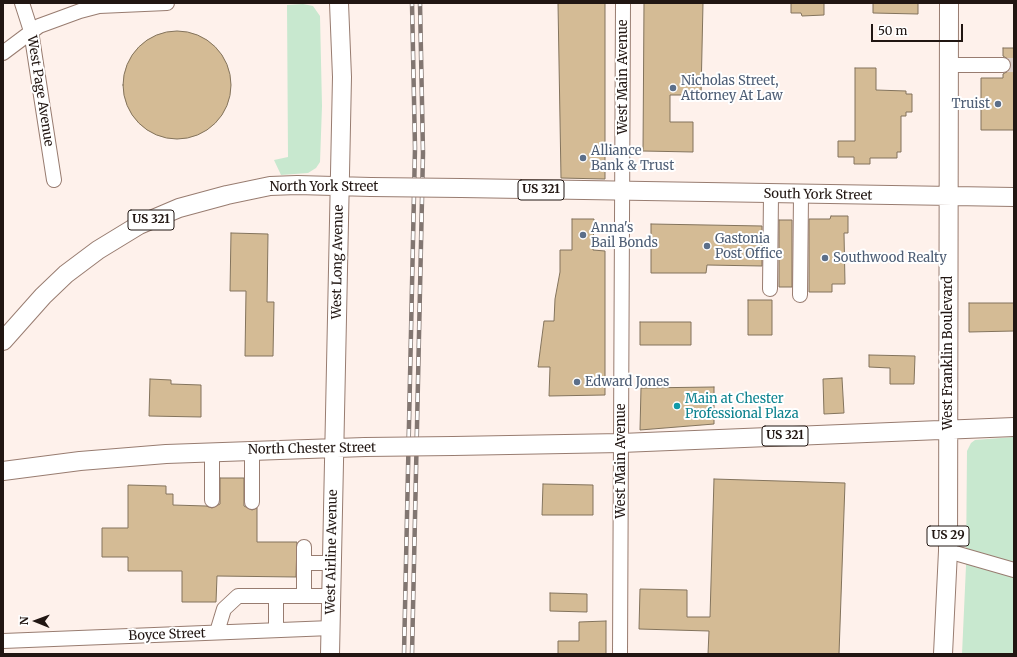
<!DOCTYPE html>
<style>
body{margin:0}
#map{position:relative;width:1017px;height:657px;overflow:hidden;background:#fef1eb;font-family:Merriweather,serif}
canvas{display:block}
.frame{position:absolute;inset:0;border:4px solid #211612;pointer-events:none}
.north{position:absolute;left:16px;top:601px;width:40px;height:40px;-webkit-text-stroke:3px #fff;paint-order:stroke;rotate:271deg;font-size:11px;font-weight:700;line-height:16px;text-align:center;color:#211612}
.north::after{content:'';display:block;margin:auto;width:14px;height:18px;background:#211612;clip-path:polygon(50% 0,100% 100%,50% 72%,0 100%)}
.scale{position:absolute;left:871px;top:24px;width:92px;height:18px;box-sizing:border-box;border:2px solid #211612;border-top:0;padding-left:5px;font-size:12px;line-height:14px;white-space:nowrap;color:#211612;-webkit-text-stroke:3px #fff;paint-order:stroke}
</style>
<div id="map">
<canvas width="1017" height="657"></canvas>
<div class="frame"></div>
<div class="north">N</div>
<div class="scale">50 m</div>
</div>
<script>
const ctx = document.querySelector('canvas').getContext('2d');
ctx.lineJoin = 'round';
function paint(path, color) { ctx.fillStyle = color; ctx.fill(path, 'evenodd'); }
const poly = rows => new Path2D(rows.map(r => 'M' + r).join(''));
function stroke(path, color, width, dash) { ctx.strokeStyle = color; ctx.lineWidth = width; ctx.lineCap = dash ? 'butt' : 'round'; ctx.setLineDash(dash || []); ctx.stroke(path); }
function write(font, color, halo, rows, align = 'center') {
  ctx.font = font + ' Merriweather,serif'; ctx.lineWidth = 4; ctx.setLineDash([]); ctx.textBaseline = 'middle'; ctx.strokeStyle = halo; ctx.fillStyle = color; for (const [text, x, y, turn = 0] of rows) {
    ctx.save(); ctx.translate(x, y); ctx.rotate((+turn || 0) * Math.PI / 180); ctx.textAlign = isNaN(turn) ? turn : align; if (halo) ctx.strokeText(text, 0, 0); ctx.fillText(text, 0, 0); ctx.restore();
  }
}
paint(poly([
 [303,4,313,6,320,16,322,106,320,162,316,168,308,173,281,175,274,160,288,157,287,5],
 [1014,437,1014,654,962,654,966,566,967,451,971,443,975,440]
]), '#c8e8cf');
const building = poly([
 [558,3,605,3,605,179,561,178,558,3],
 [644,3,703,3,701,95,670,95,670,122,693,122,693,152,643,151,644,3],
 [791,3,824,3,824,15,802,16,801,13,791,13,791,3],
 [873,3,918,3,918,14,873,13,873,3],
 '123 85a54 54 0 1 1 108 0a54 54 0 1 1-108 0Z',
 [1003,48,1014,48,1014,130,981,130,981,78,1003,78,1003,74,1010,70,1011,61,1003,56,1003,48],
 [855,68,876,68,876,90,906,91,906,94,912,94,912,112,906,112,906,116,901,116,901,152,897,152,897,158,870,158,870,164,854,164,854,157,838,157,838,141,855,141,855,68],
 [831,216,848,216,848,233,844,233,845,284,832,284,832,292,809,292,809,219,830,219,831,216],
 [572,219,594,219,593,250,605,251,605,395,549,396,550,367,538,367,544,321,554,321,555,299,560,272,560,250,572,250,572,219],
 [779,220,792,220,792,287,779,287,779,220],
 [651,224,762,226,762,266,707,265,706,273,651,273,651,224],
 [231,233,268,234,267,302,274,302,273,356,245,356,246,291,230,291,231,233],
 [748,300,772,300,772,335,748,335,748,300],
 [969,303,1014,303,1014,331,969,332,969,303],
 [640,322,691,322,691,345,640,345,640,322],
 [869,355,915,356,914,384,890,384,890,368,869,367,869,355],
 [842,378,844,413,824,414,823,379,842,378],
 [150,379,171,380,171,384,201,385,201,417,149,416,150,379],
 [714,387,714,424,640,430,641,388,714,387],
 [220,478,244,478,244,506,252,510,257,508,257,542,297,542,296,577,217,576,216,602,182,602,182,571,128,571,128,557,102,557,102,528,128,528,128,485,166,486,166,494,173,494,173,505,206,506,212,508,220,504,220,478],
 [714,479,845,483,839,654,708,654,709,631,639,629,640,589,687,590,687,617,710,617,714,479],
 [543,484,593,485,593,515,542,515,543,484],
 [550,593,587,594,587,612,550,611,550,593],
 [606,621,606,654,558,654,558,641,579,641,579,622,606,621]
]);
paint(building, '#d4bb95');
stroke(building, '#83735c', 1);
stroke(poly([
 [1003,65,1014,65]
]), '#ddd0ca', 14, [14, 7]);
const minor = poly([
 [22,3,31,31,54,180],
 [3,53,39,26,80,11,99,6,167,3],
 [949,65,1003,65],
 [770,289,771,194],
 [800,295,801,195],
 [212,500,212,452],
 [252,502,252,450],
 [948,551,1014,570],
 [304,563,304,547],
 [304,596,331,596],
 [276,630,276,596],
 [217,632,224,609,238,596,304,596,304,563,332,563],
 [3,641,331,628],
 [620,654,623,3]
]);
const major = poly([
 [461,188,1014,197],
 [3,341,43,296,66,274,98,250,139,225,179,208,227,195,270,186,297,185,371,187],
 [453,446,621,443,1014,427],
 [3,471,80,461,166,454,365,447],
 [330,654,342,77,339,3],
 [943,654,948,551,949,3]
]);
stroke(minor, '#987c70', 16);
stroke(major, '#987c70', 20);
stroke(minor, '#fff', 14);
stroke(major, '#fff', 18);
const rail = poly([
 [404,654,415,148,412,3],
 [412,654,423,153,420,3]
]);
stroke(rail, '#827671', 4.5);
stroke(rail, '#fff', 3, [9]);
const majorBridge = poly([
 [371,187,461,188],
 [365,447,453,446]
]);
stroke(majorBridge, '#987c70', 20, []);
stroke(majorBridge, '#fff', 18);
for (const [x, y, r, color] of [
 [673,88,4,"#5c6f8a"],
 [998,104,4,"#5c6f8a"],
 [583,158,4,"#5c6f8a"],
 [583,235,4,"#5c6f8a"],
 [707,246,4,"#5c6f8a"],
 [825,258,4,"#5c6f8a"],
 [577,382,4,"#5c6f8a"],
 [677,406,4,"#0f9aa8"]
]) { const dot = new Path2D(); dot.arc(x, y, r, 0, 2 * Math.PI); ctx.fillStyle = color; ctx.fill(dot); stroke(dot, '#fff', 1.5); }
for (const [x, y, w] of [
 [541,190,46],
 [151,220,46],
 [785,436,46],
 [948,536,42]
]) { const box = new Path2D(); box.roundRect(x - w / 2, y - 10, w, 20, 3); ctx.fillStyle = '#fff'; ctx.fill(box); stroke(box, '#211612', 1); }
write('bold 12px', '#211612', null, [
 ["US 321",541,190],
 ["US 321",151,220],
 ["US 321",785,436],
 ["US 29",948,536]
]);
write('13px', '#211612', '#fff', [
 ["West Main Avenue",623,77,-90],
 ["West Page Avenue",40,91,81],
 ["North York Street",324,187],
 ["South York Street",818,195,1],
 ["West Long Avenue",338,262,-89],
 ["West Franklin Boulevard",948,353,-90],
 ["North Chester Street",312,449,-1],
 ["West Main Avenue",621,461,-90],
 ["West Airline Avenue",332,552,-89],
 ["Boyce Street",167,635,-2]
]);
write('13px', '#4e5e75', '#fff', [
 ["Nicholas Street,",681,81],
 ["Attorney At Law",681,96],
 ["Truist",990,104,"right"],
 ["Alliance",591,151],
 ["Bank & Trust",591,166],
 ["Anna's",591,228],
 ["Bail Bonds",591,243],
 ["Gastonia",715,239],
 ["Post Office",715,254],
 ["Southwood Realty",833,258],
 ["Edward Jones",585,382]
], 'left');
write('13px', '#0d838f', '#fff', [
 ["Main at Chester",685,399],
 ["Professional Plaza",685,414]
], 'left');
</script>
